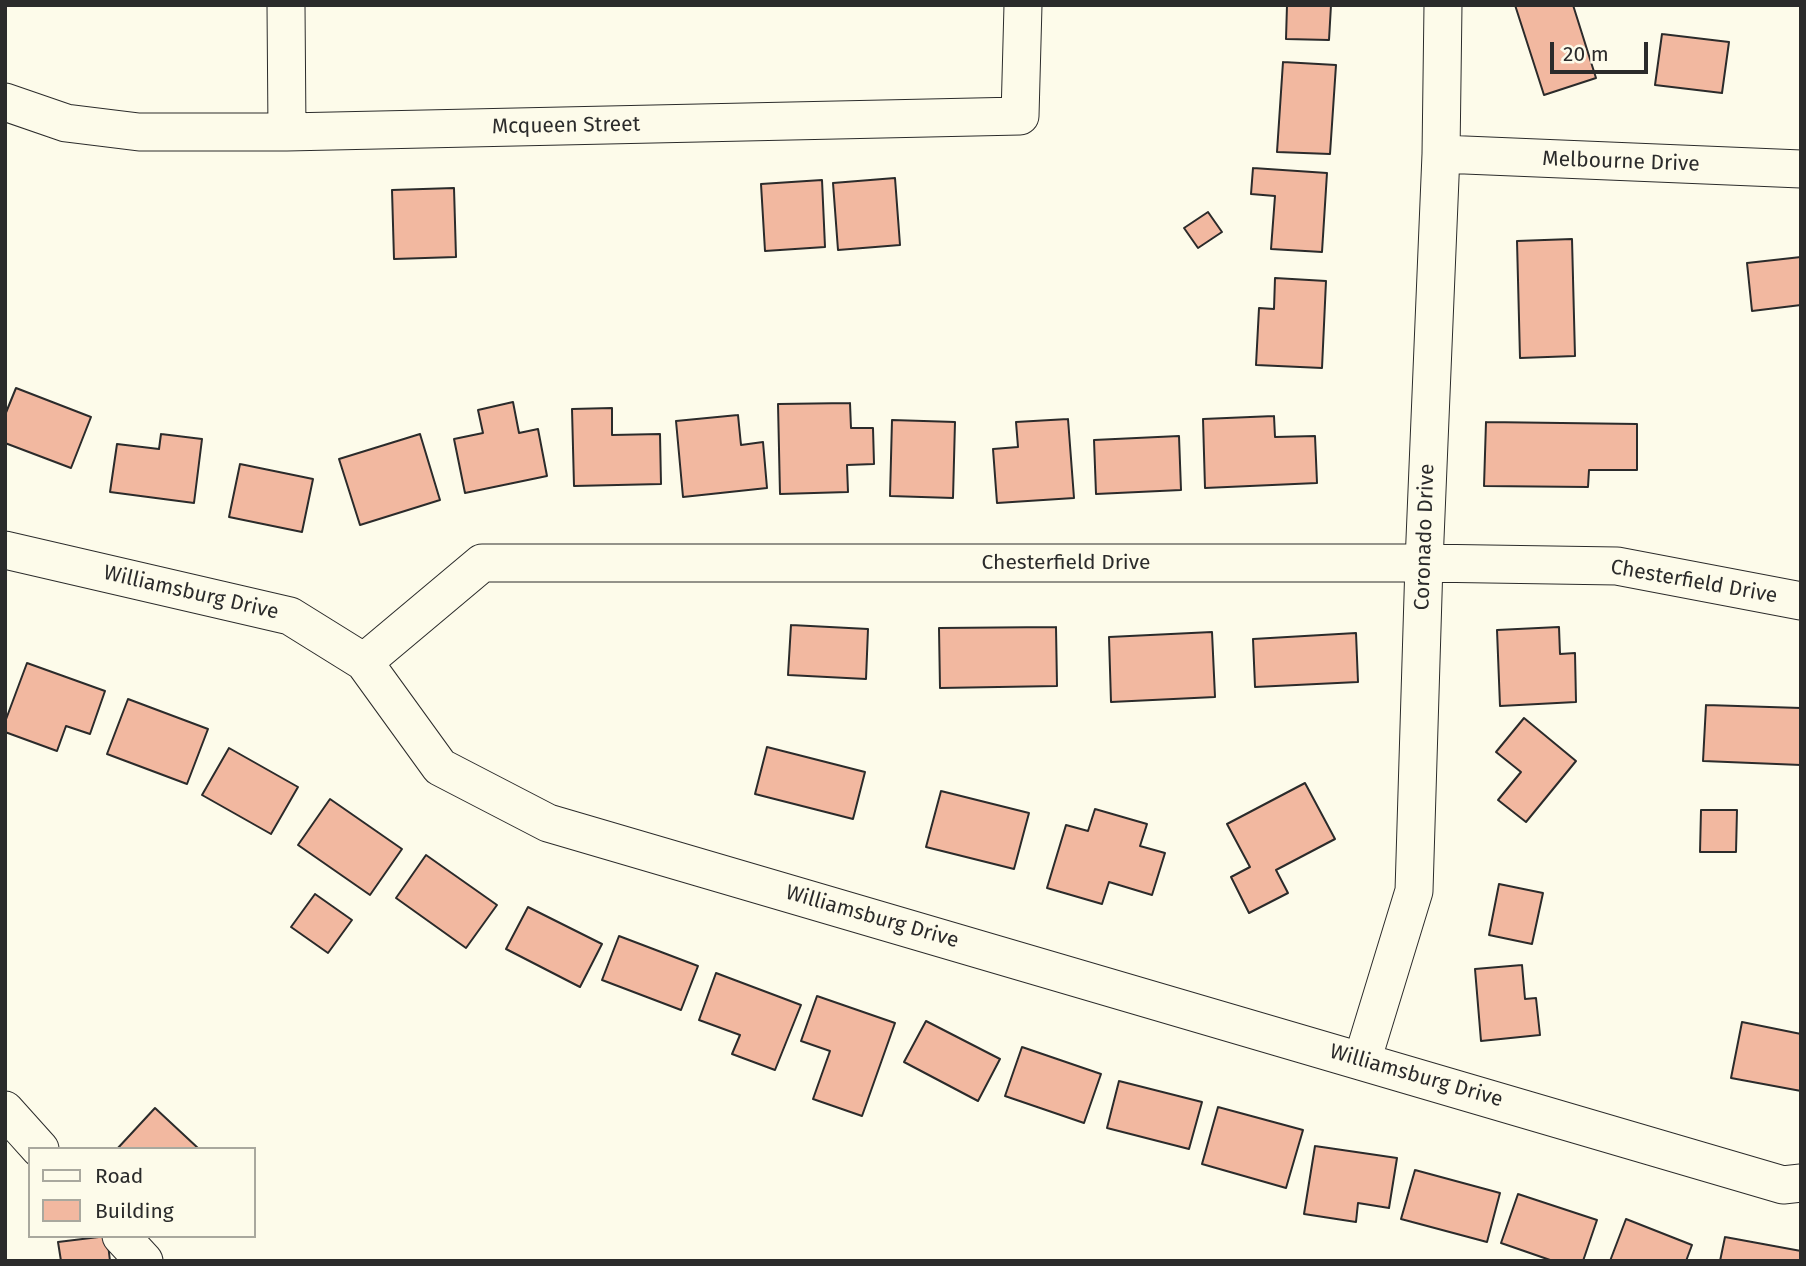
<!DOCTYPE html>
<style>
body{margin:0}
#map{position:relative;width:1806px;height:1266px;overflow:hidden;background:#fdfbea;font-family:"Fira Sans",sans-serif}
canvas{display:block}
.frame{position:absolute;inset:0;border:7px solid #2b2b2b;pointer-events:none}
.legend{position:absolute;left:28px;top:1147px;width:228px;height:91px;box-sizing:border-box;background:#fdfbea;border:2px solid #a9a89e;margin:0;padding:9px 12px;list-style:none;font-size:21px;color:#2b2b2b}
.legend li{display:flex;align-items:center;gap:14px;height:35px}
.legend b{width:35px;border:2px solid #a9a89e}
.scale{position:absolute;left:1550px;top:42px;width:98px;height:32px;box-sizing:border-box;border:4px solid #2b2b2b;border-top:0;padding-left:9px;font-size:21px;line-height:24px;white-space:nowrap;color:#2b2b2b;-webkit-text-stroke:5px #fdfbea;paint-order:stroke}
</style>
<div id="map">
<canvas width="1806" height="1266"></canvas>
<div class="frame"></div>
<ul class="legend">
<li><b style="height:9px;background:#fdfbea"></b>Road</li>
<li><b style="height:19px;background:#f2b8a0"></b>Building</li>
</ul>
<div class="scale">20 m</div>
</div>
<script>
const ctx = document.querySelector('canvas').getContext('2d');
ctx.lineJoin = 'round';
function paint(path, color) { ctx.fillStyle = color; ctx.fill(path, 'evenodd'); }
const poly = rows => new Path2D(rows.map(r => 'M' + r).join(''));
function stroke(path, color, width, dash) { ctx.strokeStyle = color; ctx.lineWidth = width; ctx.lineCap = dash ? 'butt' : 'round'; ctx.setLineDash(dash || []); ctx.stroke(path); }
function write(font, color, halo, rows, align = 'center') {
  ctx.font = font + ' "Fira Sans",sans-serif'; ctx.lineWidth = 5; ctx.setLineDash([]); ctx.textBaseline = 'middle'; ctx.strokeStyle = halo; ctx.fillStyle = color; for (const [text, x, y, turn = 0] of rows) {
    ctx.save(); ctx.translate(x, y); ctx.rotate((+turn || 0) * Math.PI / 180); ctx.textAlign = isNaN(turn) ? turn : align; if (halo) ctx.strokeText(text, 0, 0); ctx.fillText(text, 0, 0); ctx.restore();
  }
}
const building = poly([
 [1287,5,1331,5,1329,40,1286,39,1287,5],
 [1515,5,1573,5,1596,78,1544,95,1515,5],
 [1662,34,1729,42,1722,93,1655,85,1662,34],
 [1283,62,1336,65,1330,154,1277,152,1283,62],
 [1253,168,1327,173,1322,252,1271,249,1275,196,1251,194,1253,168],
 [895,178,900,245,838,250,833,183,895,178],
 [822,180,825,247,765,251,761,184,822,180],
 [454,188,456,257,394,259,392,190,454,188],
 [1208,212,1222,232,1198,248,1184,228,1208,212],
 [1572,239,1575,356,1520,358,1517,241,1572,239],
 [1801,257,1801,305,1752,311,1747,263,1801,257],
 [1275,278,1326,281,1322,368,1256,365,1259,308,1274,309,1275,278],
 [16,388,91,417,71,468,5,443,5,415,16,388],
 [513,402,519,433,538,429,547,476,465,493,454,439,483,433,478,410,513,402],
 [850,403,851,428,873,428,874,464,847,465,848,492,780,494,778,404,850,403],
 [612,408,612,435,660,434,661,484,574,486,572,409,612,408],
 [738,415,741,445,763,442,767,488,683,497,676,421,738,415],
 [1274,416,1275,437,1315,436,1317,483,1205,488,1203,419,1274,416],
 [1068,419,1074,498,997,503,993,449,1018,447,1016,422,1068,419],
 [892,420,955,422,953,498,890,496,892,420],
 [1486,422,1637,424,1637,470,1589,470,1588,487,1484,486,1486,422],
 [161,434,202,439,194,503,110,492,117,444,159,449,161,434],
 [420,434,440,500,360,525,339,459,420,434],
 [1179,436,1181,490,1096,494,1094,440,1179,436],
 [240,464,313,479,302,532,229,517,240,464],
 [791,625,868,629,866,679,788,675,791,625],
 [1056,627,1057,686,940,688,939,628,1056,627],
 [1559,627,1560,654,1575,653,1576,702,1500,706,1497,630,1559,627],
 [1212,632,1215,697,1111,702,1109,637,1212,632],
 [1356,633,1358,682,1255,687,1253,639,1356,633],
 [27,663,105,691,90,734,66,726,57,751,5,732,5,722,27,663],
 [128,699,208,729,187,784,107,754,128,699],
 [1706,705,1801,708,1801,765,1703,761,1706,705],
 [1524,718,1576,761,1526,822,1498,800,1521,772,1496,752,1524,718],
 [767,747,865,772,853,819,755,794,767,747],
 [229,748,298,787,271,834,202,795,229,748],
 [1305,783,1335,839,1276,870,1288,893,1249,913,1231,877,1250,867,1227,824,1305,783],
 [941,791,1029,813,1014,869,926,847,941,791],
 [330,799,402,849,370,895,298,845,330,799],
 [1095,809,1147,824,1140,846,1165,853,1152,895,1109,882,1102,904,1047,888,1066,825,1088,831,1095,809],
 [1701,810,1737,810,1736,852,1700,852,1701,810],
 [426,855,497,905,466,948,396,898,426,855],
 [1499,884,1543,893,1532,944,1489,935,1499,884],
 [315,894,352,920,328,953,291,927,315,894],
 [528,907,602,944,580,987,506,949,528,907],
 [619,936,698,966,681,1010,602,980,619,936],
 [1522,965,1525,999,1536,998,1540,1035,1481,1041,1475,969,1522,965],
 [716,973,801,1005,775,1070,732,1054,740,1035,699,1020,716,973],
 [817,996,895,1023,862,1116,813,1099,830,1051,801,1041,817,996],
 [926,1021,1000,1059,978,1101,904,1062,926,1021],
 [1742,1022,1801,1034,1801,1091,1731,1078,1742,1022],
 [1022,1047,1101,1074,1084,1123,1005,1096,1022,1047],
 [1119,1081,1202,1102,1189,1149,1107,1128,1119,1081],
 [1218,1107,1303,1130,1286,1188,1202,1164,1218,1107],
 [155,1108,199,1149,117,1149,155,1108],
 [1315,1146,1397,1158,1389,1208,1358,1203,1356,1222,1304,1214,1315,1146],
 [1415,1170,1500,1193,1487,1242,1401,1219,1415,1170],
 [1518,1194,1597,1220,1583,1261,1553,1261,1501,1243,1518,1194],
 [1626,1219,1692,1245,1686,1261,1610,1261,1626,1219],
 [107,1236,110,1261,61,1261,58,1242,107,1236],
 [1725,1237,1801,1251,1800,1261,1720,1261,1725,1237]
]);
paint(building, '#f2b8a0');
stroke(building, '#2b2b2b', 2);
const minor = poly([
 [286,5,287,132],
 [5,102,66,123,139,132,287,132,1020,116,1023,5],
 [1441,154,1801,169],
 [5,550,290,616,364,662,440,767,548,823,1783,1185,1801,1183],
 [364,662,482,563,1424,563,1617,566,1801,601],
 [1362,1061,1414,891,1424,563,1441,154,1443,5],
 [5,1110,40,1149],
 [121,1236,144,1261]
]);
stroke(minor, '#2b2b2b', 39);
stroke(minor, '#fdfbea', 37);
write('21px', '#2b2b2b', '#fdfbea', [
 ["Mcqueen Street",566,126,-1],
 ["Melbourne Drive",1621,162,2],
 ["Coronado Drive",1425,537,-88],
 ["Chesterfield Drive",1066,563],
 ["Chesterfield Drive",1694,582,10],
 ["Williamsburg Drive",191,593,13],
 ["Williamsburg Drive",872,917,16],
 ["Williamsburg Drive",1416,1076,16]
]);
</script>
